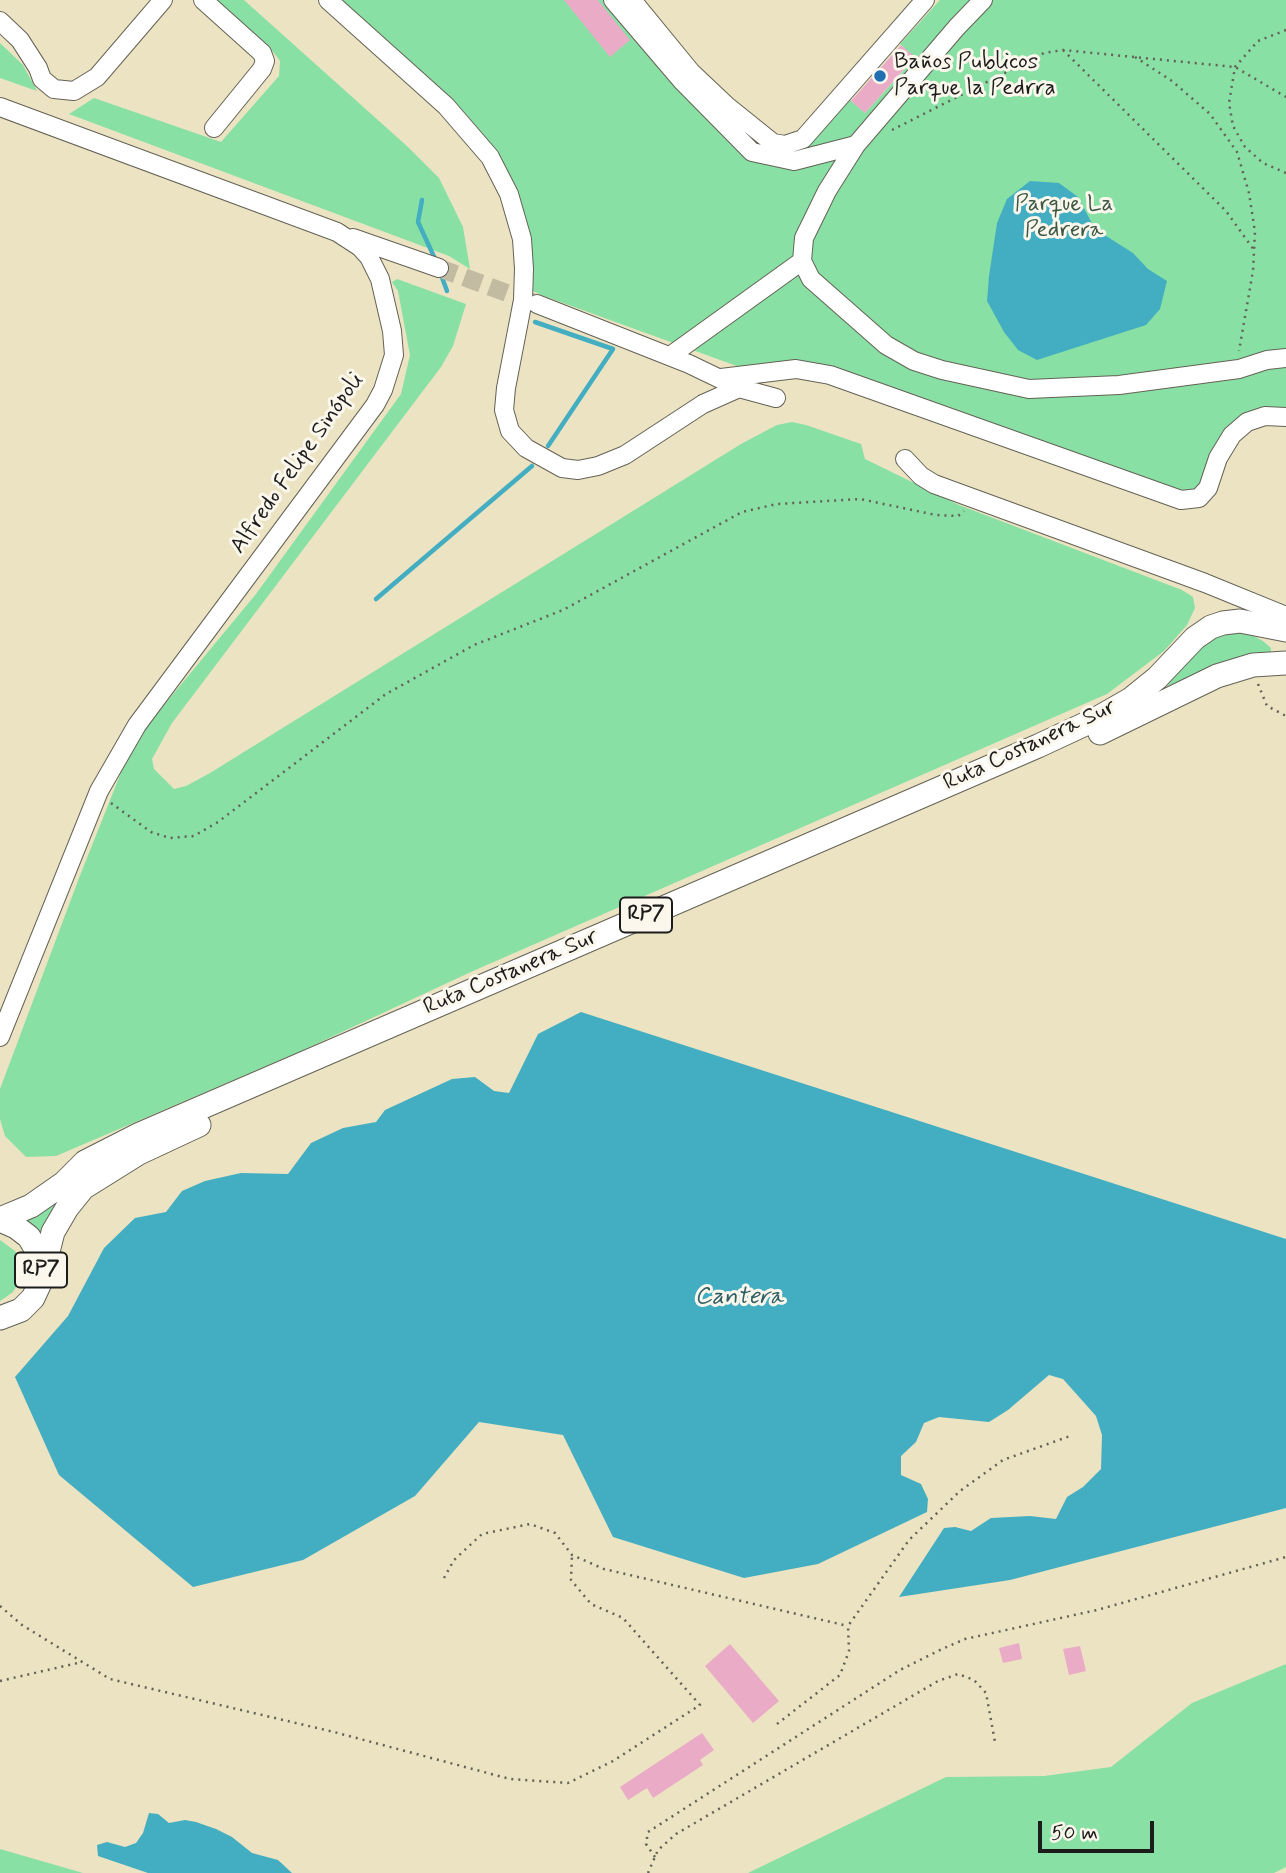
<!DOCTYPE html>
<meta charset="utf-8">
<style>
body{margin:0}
#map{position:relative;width:1286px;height:1873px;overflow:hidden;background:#ebe3c2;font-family:Mynerve,sans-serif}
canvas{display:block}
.scale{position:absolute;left:1038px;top:1821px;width:116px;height:32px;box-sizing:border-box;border:4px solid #1c1c1c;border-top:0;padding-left:9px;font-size:21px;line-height:24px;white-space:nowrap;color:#1c1c1c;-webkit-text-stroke:5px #fbf7ec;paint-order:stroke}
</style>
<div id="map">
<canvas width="1286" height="1873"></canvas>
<div class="scale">50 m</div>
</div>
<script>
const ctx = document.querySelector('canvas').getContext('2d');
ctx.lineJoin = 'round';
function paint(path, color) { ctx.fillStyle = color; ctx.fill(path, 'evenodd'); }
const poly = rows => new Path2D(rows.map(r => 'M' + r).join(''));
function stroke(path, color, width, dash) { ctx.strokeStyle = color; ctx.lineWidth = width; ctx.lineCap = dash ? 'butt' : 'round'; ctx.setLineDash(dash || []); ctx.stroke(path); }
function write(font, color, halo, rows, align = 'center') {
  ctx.font = font + ' Mynerve,sans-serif'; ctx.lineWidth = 6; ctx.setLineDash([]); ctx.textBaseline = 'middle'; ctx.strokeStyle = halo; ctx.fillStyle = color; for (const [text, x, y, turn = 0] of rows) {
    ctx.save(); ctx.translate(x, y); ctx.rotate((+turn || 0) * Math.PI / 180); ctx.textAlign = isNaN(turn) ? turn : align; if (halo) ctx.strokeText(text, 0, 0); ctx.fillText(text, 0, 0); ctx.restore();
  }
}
paint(poly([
 [216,0,244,0,408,147,439,178,463,227,470,269,449,256,69,114,94,98,221,142,279,76,280,61,274,53],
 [337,0,620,0,748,134,811,141,849,99,865,113,915,58,900,44,940,0,1286,0,1286,410,1256,412,1201,487,1193,494,1183,494,825,366,745,369,541,295,529,289,483,138,470,119],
 [0,43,23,65,37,91,0,78],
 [397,279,466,304,453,346,441,367,172,723,152,759,154,769,174,789,186,786,210,773,741,444,777,425,792,422,806,425,861,444,865,459,959,505,1182,590,1193,597,1195,608,1187,625,1164,651,1107,694,473,971,299,1052,56,1156,26,1157,5,1136,0,1119,0,1089,79,878,122,770,150,722,256,594,401,394,410,355,398,291,392,282],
 [1220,628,1244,631,1263,641,1271,648,1270,658,1241,657,1162,688,1083,732,112,1155,81,1179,64,1199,42,1240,33,1226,24,1218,15,1216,42,1205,103,1156,1090,725,1143,694,1203,637],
 [0,1240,15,1251,20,1260,21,1271,19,1282,13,1292,0,1301],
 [1286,1664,1286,1867,1274,1873,748,1873,946,1777,1044,1776,1111,1767,1192,1703],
 [0,1849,83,1873,0,1873]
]), '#89e0a4');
paint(poly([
 [1030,181,1059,183,1078,197,1095,229,1133,253,1148,269,1167,281,1160,309,1146,325,1037,360,1018,350,1004,332,987,301,989,276,997,223,1007,199],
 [581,1012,1286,1239,1286,1508,1010,1580,899,1597,944,1528,955,1527,971,1531,991,1518,1030,1516,1056,1519,1067,1497,1083,1487,1101,1469,1102,1435,1096,1416,1063,1379,1049,1375,1008,1410,989,1422,939,1417,924,1423,916,1442,901,1456,901,1475,921,1484,928,1499,927,1512,818,1564,744,1578,613,1537,563,1435,479,1422,415,1496,303,1560,193,1587,59,1475,15,1377,68,1316,104,1248,135,1218,166,1212,182,1191,205,1181,241,1173,288,1174,311,1143,343,1128,376,1122,385,1110,452,1079,475,1077,494,1091,509,1093,538,1034],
 [149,1813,158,1814,169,1823,185,1820,196,1822,216,1829,232,1837,252,1853,278,1860,292,1873,148,1873,98,1856,97,1845,107,1842,125,1847,136,1843,143,1833]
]), '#43aec1');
stroke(poly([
 [422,200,418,222,436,261],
 [440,272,447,291],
 [535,322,613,349,548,446],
 [376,599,532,466]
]), '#43aec1', 4.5);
paint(poly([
 [564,0,598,0,630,40,610,57],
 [901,45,915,57,865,113,851,101],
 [1019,1643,1022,1659,1003,1663,999,1648],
 [730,1644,779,1701,753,1723,705,1666],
 [1080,1646,1086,1671,1069,1675,1063,1649],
 [702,1733,714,1750,700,1760,703,1765,653,1798,647,1788,628,1800,620,1787]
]), '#eaabc7');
stroke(poly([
 [439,268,537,304]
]), '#c2bba1', 18, [18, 9]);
const minor = poly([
 [203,0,262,53,265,61,262,69,214,128],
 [328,0,446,106,490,157,509,194,522,239,524,269,523,300,506,388,504,410,510,431,526,448,562,468,578,470,598,466,625,455,703,404,739,388],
 [613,0,682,81,752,152,794,161,856,145],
 [632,0,691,72,727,106,773,143,785,145,803,139,925,0],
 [983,0,957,27,856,145,827,191,804,238,802,261,811,279,886,345,914,361,942,370,1029,389,1119,385,1239,369,1267,360,1286,358],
 [0,21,20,40,38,68,42,79,54,89,74,91,97,77,163,0],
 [0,107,337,232,360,247,369,257,380,279,392,331,394,355,383,390,375,405,137,725,99,791,0,1037],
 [353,238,439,268],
 [537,304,689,364,739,388,776,398],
 [670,356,802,261],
 [721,378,796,369,830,375,1181,500,1199,498,1208,488,1218,458,1232,435,1247,422,1265,416,1286,417],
 [905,459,921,476,934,484,1205,583,1286,616]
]);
const major = poly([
 [1100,733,1217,676,1253,665,1286,663],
 [0,1219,31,1206,64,1183,85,1162,140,1134,1038,746,1096,719,1131,699,1157,678,1195,638,1211,627,1223,623,1240,621,1286,630],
 [0,1220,16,1227,29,1237,37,1251,41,1266,40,1283,33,1298,21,1310,0,1318],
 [40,1283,53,1232,67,1208,83,1188,139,1153,199,1125]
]);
stroke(minor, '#646256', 20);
stroke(major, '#646256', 25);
stroke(poly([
 [1286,30,1258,41,1235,67,1229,103,1233,126,1245,147,1263,163,1286,173],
 [1063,50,1226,211,1254,250],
 [1135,57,1172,81,1210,114,1237,152,1249,193,1255,232,1253,271,1239,351],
 [892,130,1044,53,1063,50,1235,67,1286,97],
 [1258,684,1267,706,1286,716],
 [111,803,151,832,170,838,194,836,218,822,386,694,474,645,563,610,742,512,777,504,860,499,936,515,958,516,964,511],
 [444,1578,454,1560,482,1534,530,1524,555,1533,572,1555,604,1569,848,1626],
 [0,1606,22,1625,110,1679,334,1732,510,1779,568,1783,613,1761,700,1705,623,1618,591,1604,571,1580,572,1555],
 [0,1681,82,1662],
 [777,1724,840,1675,849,1651,848,1626,909,1540,960,1491,1003,1460,1073,1435],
 [655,1857,646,1844,648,1832,900,1670,942,1649,965,1639,1097,1610,1286,1557],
 [648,1873,658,1850,676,1834,938,1681,958,1674,974,1680,986,1693,995,1742]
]), '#646256', 2.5, [2, 5]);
stroke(minor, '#fff', 18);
stroke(major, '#fff', 23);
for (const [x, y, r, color] of [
 [880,76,7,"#1f6fb2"]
]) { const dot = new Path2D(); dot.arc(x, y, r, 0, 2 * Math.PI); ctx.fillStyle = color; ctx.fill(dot); stroke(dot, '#fbf7ec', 2.5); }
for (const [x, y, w] of [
 [646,915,52],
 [41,1270,52]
]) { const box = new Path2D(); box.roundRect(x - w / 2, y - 17.5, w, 35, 5); ctx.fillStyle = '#fbf7ec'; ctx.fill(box); stroke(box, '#1c1c1c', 2); }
write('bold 21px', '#1c1c1c', null, [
 ["RP7",646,915],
 ["RP7",41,1270]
]);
write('23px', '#1c1c1c', '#fbf7ec', [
 ["Baños Publicos",894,63],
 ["Parque la Pedrra",894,89]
], 'left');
write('23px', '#3d5745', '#fbf7ec', [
 ["Parque La",1064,205],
 ["Pedrera",1064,231]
]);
write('23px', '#1c1c1c', '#fbf7ec', [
 ["Alfredo Felipe Sinópoli",298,464,-55],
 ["Ruta Costanera Sur",1030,746,-25],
 ["Ruta Costanera Sur",511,973,-23]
]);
write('italic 24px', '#2e5e66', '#fbf7ec', [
 ["Cantera",739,1298]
]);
</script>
